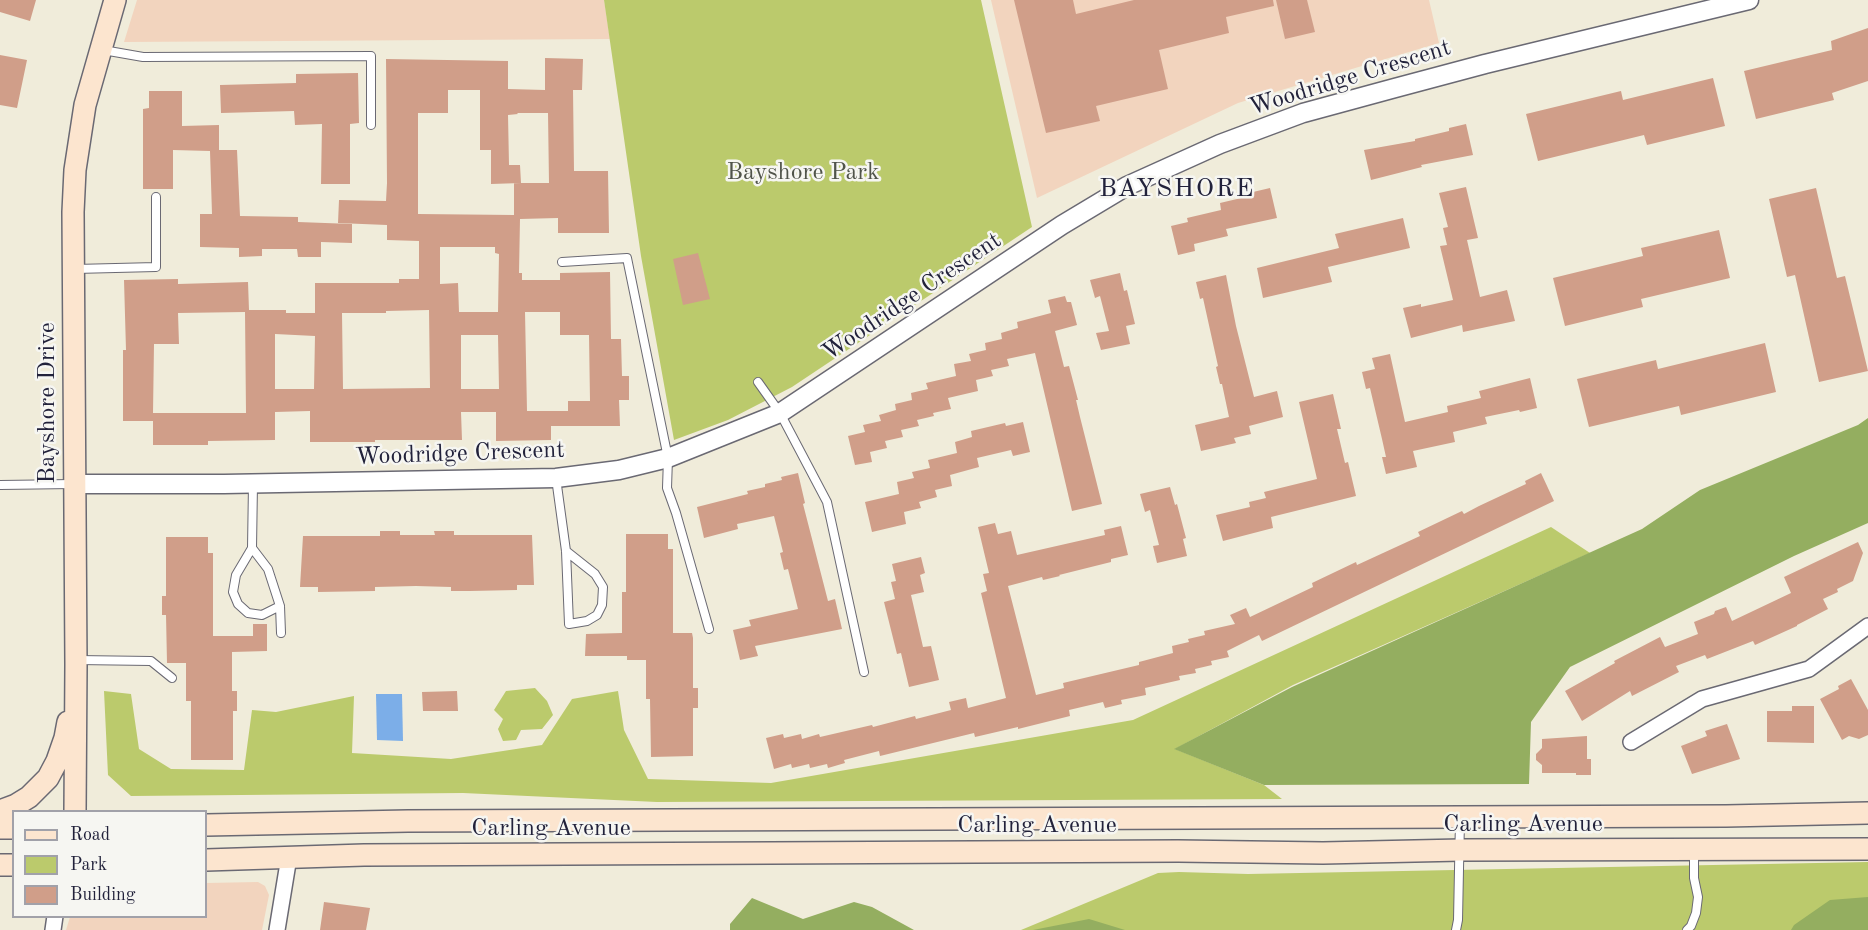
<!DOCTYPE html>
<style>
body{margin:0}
#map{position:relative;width:1868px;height:930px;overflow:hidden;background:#f0ecda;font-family:"Old Standard TT",serif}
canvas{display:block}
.legend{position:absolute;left:12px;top:810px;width:195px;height:108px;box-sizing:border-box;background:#f6f6f2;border:2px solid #a1a1a9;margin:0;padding:8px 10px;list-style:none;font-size:18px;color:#22223b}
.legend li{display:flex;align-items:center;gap:12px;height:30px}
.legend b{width:30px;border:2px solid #a1a1a9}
</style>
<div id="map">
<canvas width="1868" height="930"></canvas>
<ul class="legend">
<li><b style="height:8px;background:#fce5cf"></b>Road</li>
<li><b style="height:16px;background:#bbca6c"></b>Park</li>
<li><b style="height:16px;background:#d09e89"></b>Building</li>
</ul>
</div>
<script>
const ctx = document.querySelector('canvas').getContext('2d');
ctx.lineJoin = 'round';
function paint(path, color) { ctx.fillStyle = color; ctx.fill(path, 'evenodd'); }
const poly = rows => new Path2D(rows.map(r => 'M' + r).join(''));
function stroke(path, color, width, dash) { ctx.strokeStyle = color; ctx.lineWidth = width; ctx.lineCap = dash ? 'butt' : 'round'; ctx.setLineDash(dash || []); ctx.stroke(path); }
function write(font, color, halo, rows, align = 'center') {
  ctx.font = font + ' "Old Standard TT",serif'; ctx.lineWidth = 5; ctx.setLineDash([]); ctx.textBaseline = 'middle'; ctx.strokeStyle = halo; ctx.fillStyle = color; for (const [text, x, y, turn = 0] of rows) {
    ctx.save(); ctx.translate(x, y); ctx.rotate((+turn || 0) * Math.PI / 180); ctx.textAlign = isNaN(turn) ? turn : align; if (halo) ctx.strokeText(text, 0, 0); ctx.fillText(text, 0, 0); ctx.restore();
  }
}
paint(poly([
 [137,0,604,0,610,39,124,42],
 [991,0,1429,0,1439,43,1238,103,1037,198],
 [258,882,265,886,269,895,262,930,66,930,70,917,206,916,206,883]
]), '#f2d4be');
paint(poly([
 [604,0,981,0,1032,227,792,387,728,420,674,440,641,256],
 [1551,527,1590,553,1293,685,1175,749,1264,785,1282,799,657,802,463,793,131,796,108,775,104,691,131,694,139,749,171,769,244,770,252,710,276,712,354,696,352,753,451,759,542,745,572,699,618,691,624,730,648,779,771,783,1133,720],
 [535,688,547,701,553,715,542,729,521,730,516,740,503,741,498,729,503,719,494,710,506,691],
 [1868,862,1868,930,1021,930,1158,873,1179,872,1248,874]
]), '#bbca6c');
paint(poly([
 [1868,418,1868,523,1794,556,1570,667,1531,722,1529,784,1264,785,1174,749,1292,687,1642,529,1700,490,1858,425],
 [1868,897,1868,930,1791,930,1794,925,1830,900],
 [752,898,803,919,854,902,872,907,914,930,730,930,730,924],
 [1089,919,1125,930,1033,930]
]), '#94ae60');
paint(poly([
 [376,694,402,694,403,741,377,740]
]), '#7caee8');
paint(poly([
 [0,0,36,0,30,21,0,12],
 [1014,0,1073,0,1076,14,1134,0,1273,0,1274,6,1226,17,1229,33,1159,50,1168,89,1096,106,1100,121,1046,133],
 [1276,0,1307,0,1315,32,1285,39],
 [1868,28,1868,81,1832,93,1834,100,1756,119,1744,71,1832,50,1831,41],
 [0,55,27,60,17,108,0,105],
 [545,58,583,59,582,90,573,90,574,171,608,171,609,233,558,233,558,218,520,219,519,273,522,273,522,280,560,280,560,273,610,272,611,339,621,339,622,376,629,376,629,400,619,400,620,426,551,426,551,440,496,441,496,412,461,412,462,440,375,440,375,442,310,442,310,411,275,412,275,440,208,441,208,445,153,445,153,414,153,421,123,421,123,350,126,350,124,280,178,279,178,284,248,282,249,310,286,310,286,313,315,313,315,283,399,283,399,279,419,279,419,241,387,240,387,225,338,223,339,200,386,201,387,183,386,59,508,61,508,89,545,90],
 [448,90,480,90,480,150,491,150,491,184,521,183,520,165,509,165,508,115,518,114,517,113,548,113,549,183,514,183,514,215,418,214,418,113,448,113],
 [440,247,495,247,495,253,499,254,498,312,459,312,458,283,440,284],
 [429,310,430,388,343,389,342,313,386,313,386,311],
 [245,312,246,413,153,413,154,344,179,344,178,313],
 [525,312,560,312,560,335,589,335,590,401,568,401,568,411,527,411],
 [275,334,315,336,314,389,275,389],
 [461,335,498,335,499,389,461,389],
 [358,73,359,123,350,124,350,184,321,184,322,124,295,125,294,111,221,113,220,85,296,83,296,74],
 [1713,78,1725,126,1647,145,1644,135,1538,161,1526,114,1621,91,1623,100],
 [149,91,182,91,182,126,219,125,219,150,215,150,237,150,240,216,298,217,298,222,352,224,352,243,321,242,321,257,298,257,297,249,262,249,262,256,239,257,239,248,200,247,200,214,212,214,210,151,173,150,173,189,143,189,143,109,149,108],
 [1466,124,1473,155,1421,165,1422,167,1371,180,1364,150,1415,141,1415,139,1449,131,1449,128],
 [1466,187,1478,238,1467,240,1480,297,1507,290,1515,321,1463,332,1462,325,1411,338,1403,308,1421,304,1421,307,1453,300,1440,246,1447,245,1443,228,1448,227,1439,193],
 [1270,188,1277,218,1226,229,1228,236,1194,244,1195,251,1178,255,1171,226,1188,222,1187,218,1221,210,1220,203,1254,195,1253,192],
 [1816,188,1837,278,1845,276,1868,371,1819,382,1795,275,1787,277,1769,199],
 [1403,218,1410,248,1328,267,1332,282,1263,298,1257,268,1339,248,1335,234],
 [1719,230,1730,278,1641,299,1643,307,1565,326,1553,278,1643,256,1641,248],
 [698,253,710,299,683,305,673,259],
 [1120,273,1124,291,1127,290,1135,324,1126,326,1130,344,1101,350,1096,333,1109,331,1100,296,1095,298,1090,280],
 [1226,275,1236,326,1254,397,1277,391,1283,417,1249,426,1251,434,1234,438,1236,443,1201,451,1195,425,1229,417,1222,384,1220,384,1216,367,1218,366,1203,298,1200,299,1196,282],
 [1065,296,1067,302,1071,302,1077,325,1055,331,1064,367,1069,366,1078,400,1076,400,1080,417,1102,504,1072,511,1035,353,1007,359,1009,366,991,370,993,376,976,380,978,391,948,398,951,409,933,413,934,416,917,420,919,426,901,430,903,437,885,441,887,448,870,452,872,462,855,465,848,436,865,432,863,425,881,421,879,415,896,410,895,404,912,400,911,393,928,389,926,383,956,376,954,364,971,361,969,354,986,350,985,343,1002,339,1001,333,1018,328,1017,322,1051,313,1048,300],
 [1765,343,1776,392,1681,415,1679,406,1589,427,1577,379,1656,360,1658,369],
 [1390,354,1405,422,1448,412,1447,406,1481,398,1479,391,1530,378,1537,408,1520,412,1519,410,1485,417,1487,424,1453,432,1455,442,1413,451,1417,467,1386,474,1382,457,1386,457,1382,439,1370,388,1366,389,1362,372,1375,369,1372,358],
 [1333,394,1341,429,1337,429,1345,463,1348,462,1356,496,1271,517,1273,528,1223,541,1216,515,1250,507,1249,502,1266,498,1264,492,1317,479,1299,402],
 [1023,422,1030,452,1013,456,1011,450,977,458,979,467,950,475,952,486,935,490,937,497,919,502,921,508,904,512,906,524,872,532,865,502,899,494,897,482,914,478,912,472,930,468,928,460,957,453,955,442,972,437,971,431,1005,423,1006,426],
 [798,473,805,503,803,504,828,601,835,599,842,629,755,646,758,656,740,660,733,630,751,626,749,620,798,609,788,569,784,570,780,553,783,552,774,516,737,524,738,529,704,538,697,507,748,494,747,491,765,487,765,484,782,480,781,477],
 [1541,473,1554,501,1262,641,1259,635,1227,651,1229,657,1211,661,1212,665,1195,669,1196,673,1179,676,1180,680,1145,688,1146,695,1121,700,1122,704,1105,708,1103,702,1069,710,1070,716,1018,729,1018,727,975,737,974,733,880,756,879,751,844,760,845,763,828,768,827,764,810,768,809,764,792,768,791,764,774,769,766,738,783,734,784,738,801,734,802,739,819,734,820,737,872,725,873,727,915,716,916,719,951,710,949,702,966,698,968,708,1006,698,981,593,987,591,983,574,989,573,978,527,995,523,998,534,1011,531,1017,555,1105,535,1104,530,1121,526,1128,555,1111,559,1111,562,1059,575,1060,576,1043,580,1042,577,1008,586,1036,695,1064,688,1063,683,1139,665,1139,662,1173,653,1172,646,1189,642,1188,639,1205,635,1204,631,1235,624,1230,615,1246,608,1250,617,1313,587,1312,583,1356,562,1357,565,1420,536,1418,532,1462,511,1464,514,1479,506,1526,484,1525,481],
 [1170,487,1175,505,1177,504,1186,538,1183,539,1187,556,1157,563,1153,546,1159,545,1150,510,1145,512,1140,494],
 [380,531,400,531,400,535,435,535,434,531,454,531,454,535,532,535,534,585,517,585,517,590,470,591,451,591,451,587,416,586,375,587,375,591,318,592,318,587,300,587,303,536,380,536],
 [626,534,668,534,668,549,673,549,673,633,692,633,693,638,693,688,698,688,698,708,693,708,693,756,651,757,650,699,646,699,646,660,627,660,627,656,585,656,586,634,622,633,622,592,626,592],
 [166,537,208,537,208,553,213,553,213,636,253,636,253,624,267,624,267,651,232,652,232,691,237,691,237,711,233,711,233,760,191,760,191,701,186,701,186,663,167,663,166,615,162,615,162,596,166,596],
 [1858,542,1863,553,1853,581,1837,589,1838,592,1823,599,1828,609,1797,625,1797,626,1755,645,1753,641,1707,659,1705,655,1676,666,1679,672,1632,696,1630,691,1582,721,1565,691,1615,663,1614,661,1660,637,1665,647,1698,634,1694,622,1714,614,1715,611,1726,607,1732,621,1791,593,1784,577],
 [921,557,925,573,920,575,924,592,911,595,923,647,931,646,939,680,909,687,901,653,897,654,884,602,895,599,891,582,896,581,892,564],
 [1851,679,1868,710,1868,735,1859,739,1849,736,1842,740,1820,699,1839,689,1838,686],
 [457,691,458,711,423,711,422,692],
 [1792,706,1814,706,1814,743,1767,742,1767,711,1792,711],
 [1727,724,1740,759,1692,774,1681,746,1707,736,1705,731],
 [1587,736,1587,759,1591,759,1591,775,1576,775,1576,773,1542,773,1542,765,1536,760,1536,754,1542,748,1542,739],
 [324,902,370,908,366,930,320,930]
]), '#d09e89');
const service = poly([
 [103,50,143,57,371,56,371,125],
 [562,262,627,258,668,458,667,488,676,513,709,629],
 [75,269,156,267,156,197],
 [758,382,780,413,827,502,864,672],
 [556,478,566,551,569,624,587,621,597,615,602,605,603,587,595,574,566,551],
 [253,484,252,548,236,575,233,592,238,604,248,613,262,615,280,606],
 [0,485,73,484],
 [252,548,268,569,280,606,281,633],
 [77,660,151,661,172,678],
 [1456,930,1458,920,1460,819],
 [1687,930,1691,926,1696,913,1698,897,1694,878,1694,850]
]);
const minor = poly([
 [1631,742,1702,699,1809,669,1868,626],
 [53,930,55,916],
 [277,930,289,857]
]);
const tertiary = poly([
 [74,484,224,484,556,478,619,470,668,458,780,413,1062,225,1127,186,1220,144,1303,113,1395,88,1485,64,1749,0]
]);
const secondary = poly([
 [0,811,16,805,29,797,48,778,57,761,65,738,68,722],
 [75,812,76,665,73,212,75,170,85,105,115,0],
 [206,825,408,821,1726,816,1868,813],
 [0,828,14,828],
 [206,860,364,855,1178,851,1323,853,1461,850,1868,849],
 [0,865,14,865]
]);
stroke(service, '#6a6973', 10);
stroke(minor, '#6a6973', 18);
stroke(tertiary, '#6a6973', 21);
stroke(secondary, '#6a6973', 24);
stroke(service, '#fff', 8);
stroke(minor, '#fff', 15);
stroke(tertiary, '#fff', 18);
stroke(secondary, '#fce5cf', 21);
write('24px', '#22223b', '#f6f6f2', [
 ["Woodridge Crescent",1350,78,-17],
 ["Woodridge Crescent",912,297,-34],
 ["Bayshore Drive",48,403,-90],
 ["Woodridge Crescent",460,454,-2],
 ["Carling Avenue",1523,825],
 ["Carling Avenue",1037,826],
 ["Carling Avenue",551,829]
]);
write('24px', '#50544a', '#f6f6f2', [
 ["Bayshore Park",803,173]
]);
ctx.letterSpacing = '1.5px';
write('26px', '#22223b', '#f6f6f2', [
 ["BAYSHORE",1177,189]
]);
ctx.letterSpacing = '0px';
</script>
